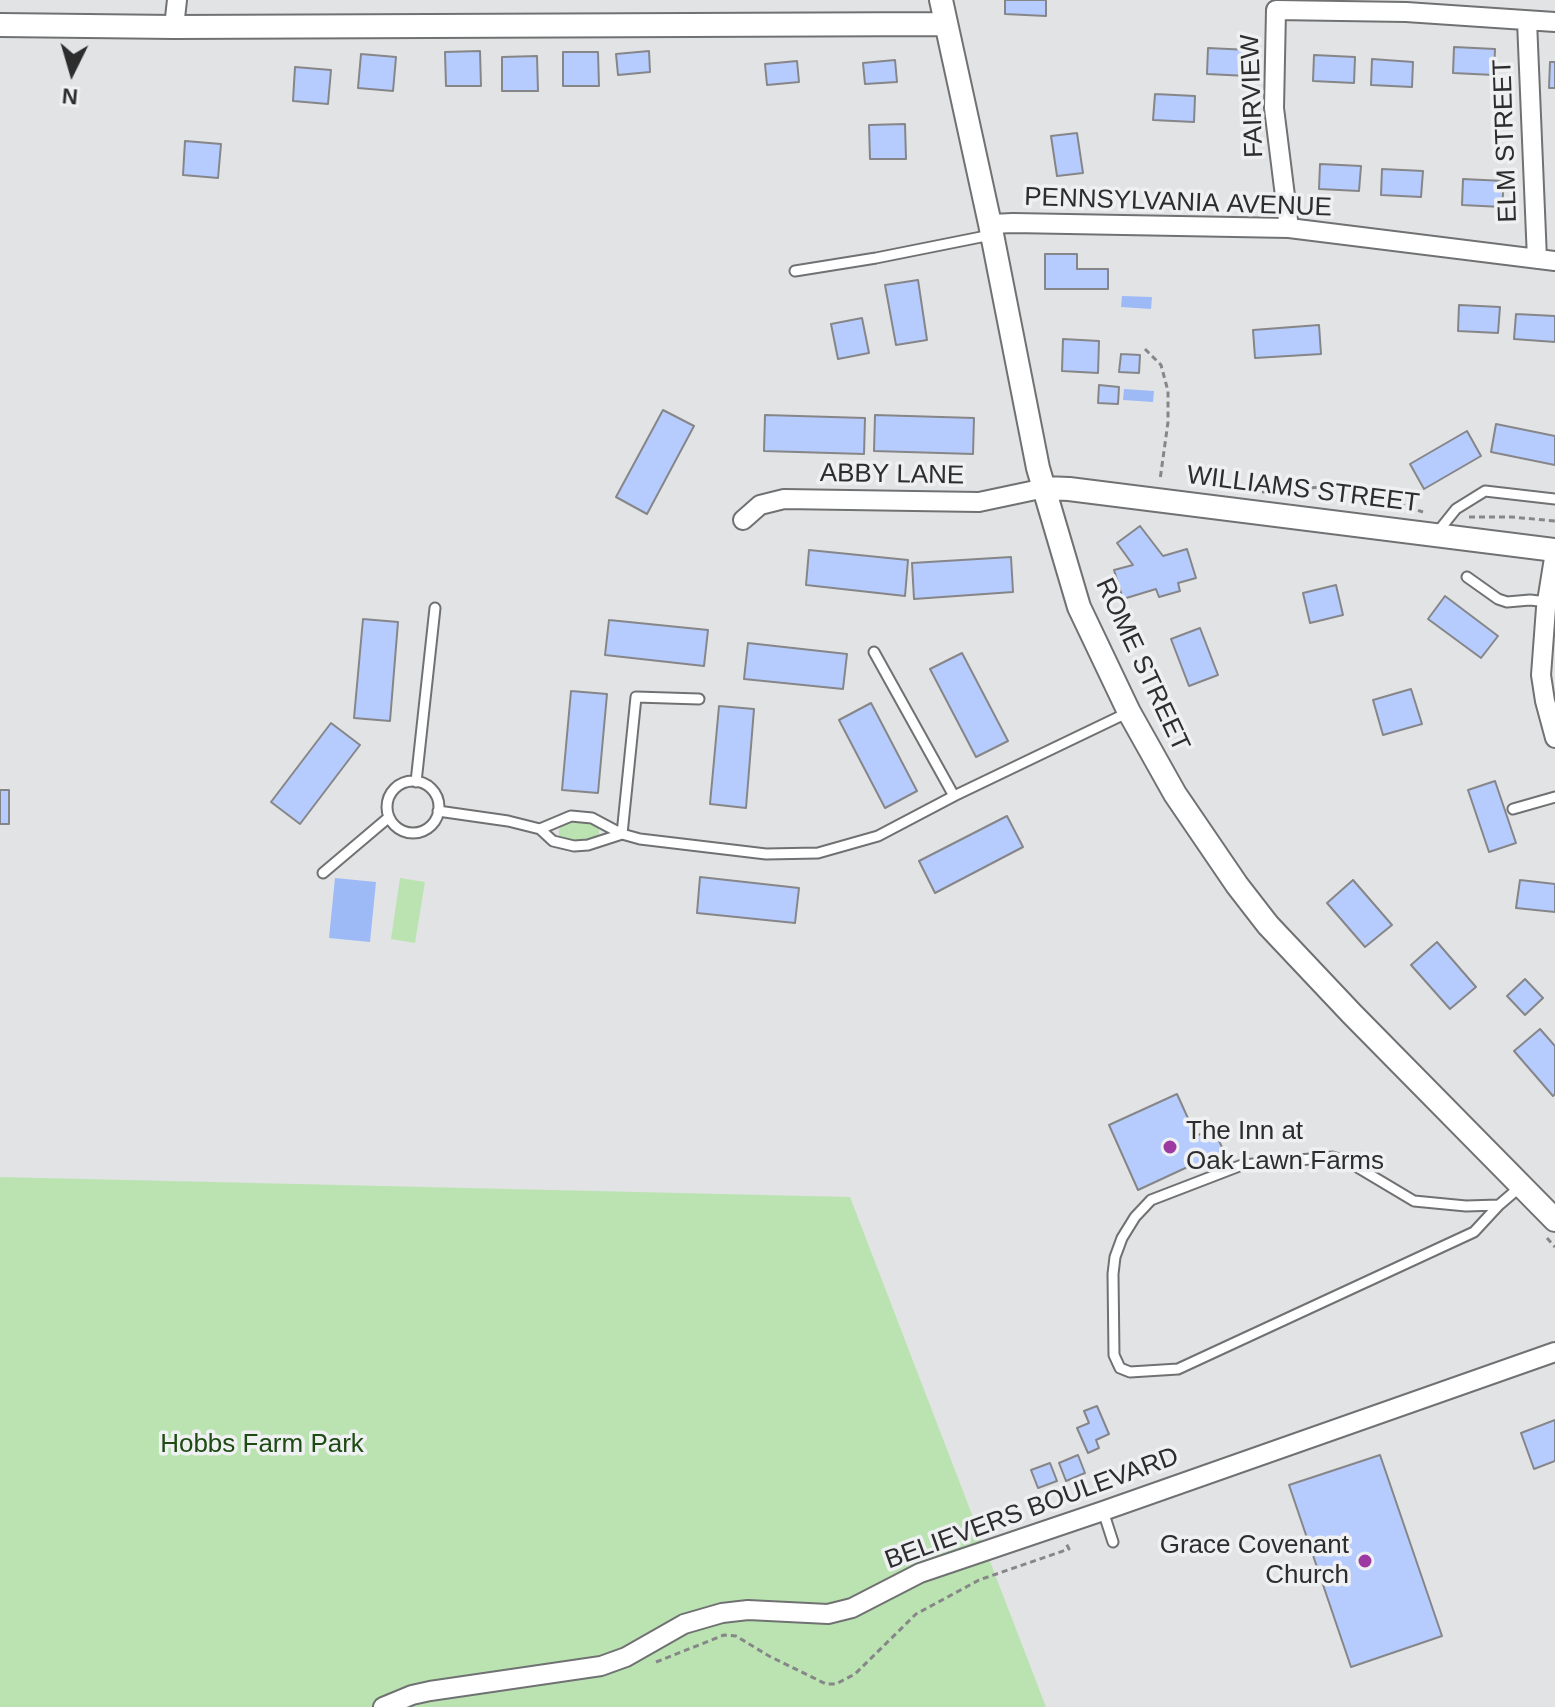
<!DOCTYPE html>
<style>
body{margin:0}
#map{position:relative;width:1555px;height:1707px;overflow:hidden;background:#e2e3e5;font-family:Arial,sans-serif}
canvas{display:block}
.north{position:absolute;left:32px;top:32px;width:80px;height:80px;-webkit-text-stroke:6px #eff0f2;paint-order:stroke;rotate:185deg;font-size:22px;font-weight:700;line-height:32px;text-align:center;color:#2d2d2e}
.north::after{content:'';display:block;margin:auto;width:28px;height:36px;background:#2d2d2e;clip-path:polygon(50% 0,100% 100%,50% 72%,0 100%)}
</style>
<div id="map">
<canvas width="1555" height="1707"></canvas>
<div class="north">N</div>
</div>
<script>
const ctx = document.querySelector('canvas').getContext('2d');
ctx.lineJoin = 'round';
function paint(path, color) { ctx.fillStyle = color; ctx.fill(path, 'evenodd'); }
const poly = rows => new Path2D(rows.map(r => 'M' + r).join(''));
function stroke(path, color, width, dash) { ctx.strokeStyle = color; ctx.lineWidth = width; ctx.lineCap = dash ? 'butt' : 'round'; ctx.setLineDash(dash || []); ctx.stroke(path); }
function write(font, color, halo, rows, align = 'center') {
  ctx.font = font + ' Arial,sans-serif'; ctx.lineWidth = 7; ctx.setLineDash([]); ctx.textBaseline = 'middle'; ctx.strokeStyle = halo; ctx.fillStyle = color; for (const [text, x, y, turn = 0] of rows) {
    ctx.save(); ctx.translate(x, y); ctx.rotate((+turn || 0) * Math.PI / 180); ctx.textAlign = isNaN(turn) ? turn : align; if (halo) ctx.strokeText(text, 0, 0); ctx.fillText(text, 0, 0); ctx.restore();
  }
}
paint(poly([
 [587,821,595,824,599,827,599,837,582,843,559,841,559,830,561,826,570,822],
 [400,878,425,882,415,943,391,939],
 [0,1177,850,1197,1046,1707,0,1707]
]), '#bbe3b2');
paint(poly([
 [1122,296,1152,297,1151,309,1121,307],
 [1124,389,1154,391,1153,402,1123,400],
 [335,878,376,882,370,942,329,938]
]), '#9dbaf7');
const building = poly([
 [1005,0,1046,0,1046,16,1005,14,1005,0],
 [1454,47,1495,49,1494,75,1453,73,1454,47],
 [1208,48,1249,50,1248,76,1207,74,1208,48],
 [480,51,481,86,446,86,445,52,480,51],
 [649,51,650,72,618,75,616,54,649,51],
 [563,52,598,52,599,86,563,86,563,52],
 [361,54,396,57,393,91,358,88,361,54],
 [1314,55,1355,57,1354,83,1313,81,1314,55],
 [537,56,538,91,502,91,502,57,537,56],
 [1372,59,1413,62,1412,87,1371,85,1372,59],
 [895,60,897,82,865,84,863,63,895,60],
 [797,61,799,82,767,85,765,64,797,61],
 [1550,62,1555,62,1555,88,1549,88,1550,62],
 [295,67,331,70,328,104,293,101,295,67],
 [1155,94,1195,96,1194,122,1153,120,1155,94],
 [905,124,906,159,870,159,869,125,905,124],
 [1077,133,1083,173,1057,176,1051,136,1077,133],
 [185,141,221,144,218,178,183,175,185,141],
 [1320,164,1361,166,1359,191,1319,189,1320,164],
 [1382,169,1423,171,1421,197,1381,195,1382,169],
 [1463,179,1504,181,1502,207,1462,205,1463,179],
 [1045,254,1077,254,1077,269,1108,269,1108,289,1045,289,1045,254],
 [918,280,927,340,896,345,885,285,918,280],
 [1459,305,1500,307,1498,333,1458,331,1459,305],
 [1516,314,1555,316,1555,342,1514,339,1516,314],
 [862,318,869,353,838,359,831,324,862,318],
 [1319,325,1321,354,1255,358,1253,330,1319,325],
 [1063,339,1099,341,1098,373,1062,371,1063,339],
 [1121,354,1140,355,1139,373,1119,372,1121,354],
 [1099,385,1119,387,1118,404,1098,403,1099,385],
 [663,410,694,426,647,514,616,497,663,410],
 [765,415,865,418,864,454,764,451,765,415],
 [875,415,974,418,973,454,874,451,875,415],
 [1496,424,1555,436,1555,465,1491,452,1496,424],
 [1467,431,1481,456,1424,489,1410,464,1467,431],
 [1140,526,1163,556,1187,549,1196,578,1178,583,1180,591,1159,597,1156,589,1123,599,1114,570,1133,565,1117,543,1140,526],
 [809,550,908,560,905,596,806,585,809,550],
 [1011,557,1013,592,914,599,912,563,1011,557],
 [1336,585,1343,615,1310,623,1303,593,1336,585],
 [1445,596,1498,636,1481,658,1428,619,1445,596],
 [363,619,398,622,390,721,354,718,363,619],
 [609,620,708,630,704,666,605,655,609,620],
 [1200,628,1218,675,1189,686,1171,639,1200,628],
 [748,643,847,654,843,689,744,679,748,643],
 [962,653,1008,741,976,757,930,669,962,653],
 [1411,689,1422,724,1383,735,1373,700,1411,689],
 [571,691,607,694,598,793,562,790,571,691],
 [871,703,917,791,885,808,839,720,871,703],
 [719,706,754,709,746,808,710,804,719,706],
 [331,723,360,745,300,824,271,802,331,723],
 [1495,781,1516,843,1489,852,1468,790,1495,781],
 [0,790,9,790,9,824,0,824,0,790],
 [1007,816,1023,847,935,893,919,861,1007,816],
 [700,877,799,888,795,923,697,913,700,877],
 [1353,880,1392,925,1365,947,1327,903,1353,880],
 [1520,880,1555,884,1555,912,1516,908,1520,880],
 [1437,942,1476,987,1450,1009,1411,965,1437,942],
 [1525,979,1543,998,1525,1015,1507,996,1525,979],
 [1540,1029,1555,1046,1555,1094,1553,1096,1514,1051,1540,1029],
 [1177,1094,1196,1136,1213,1128,1227,1158,1197,1171,1194,1164,1138,1190,1109,1125,1177,1094],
 [1097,1406,1109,1434,1096,1440,1099,1448,1088,1453,1077,1428,1089,1423,1084,1411,1097,1406],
 [1555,1420,1555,1461,1534,1469,1521,1433,1555,1420],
 [1078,1455,1085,1473,1066,1481,1059,1463,1078,1455],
 [1380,1455,1442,1636,1351,1667,1289,1485,1380,1455],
 [1050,1463,1057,1481,1038,1488,1031,1470,1050,1463]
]);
paint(building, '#b7ccfe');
stroke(building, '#868688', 2);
const service = poly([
 [795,271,876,258,991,235],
 [1436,534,1456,509,1485,491,1555,499],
 [1467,577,1498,599,1507,602,1530,600,1548,602],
 [874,652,954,796],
 '387 807a26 26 0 1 1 52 0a26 26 0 1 1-52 0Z',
 [416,782,435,608],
 [1513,809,1555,797],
 [438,811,508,821,540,829,553,841,574,846,588,845,622,834],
 [540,829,571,816,592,818,622,834,640,839,766,854,818,853,878,836,954,796,1129,712],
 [622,834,636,697,699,699],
 [323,873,388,818],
 [1499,1205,1466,1206,1414,1201,1352,1164,1333,1157,1242,1165,1151,1200,1135,1217,1122,1238,1115,1257,1113,1274,1114,1355,1120,1368,1130,1372,1178,1369,1474,1232,1499,1205,1520,1187],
 [1103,1511,1113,1542]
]);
const minor = poly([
 [1527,21,1537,259],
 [174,27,177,0],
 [990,224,1013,223,1289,228,1555,261],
 [1289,228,1274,108,1276,10,1406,12,1555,22],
 [743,520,760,505,784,499,979,502,1045,488],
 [1555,552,1546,608,1541,675,1545,701,1555,738],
 [383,1707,412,1695,430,1691,601,1666,626,1657,684,1624,722,1613,748,1610,828,1614,852,1608,920,1573,1103,1511,1555,1352]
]);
const tertiary = poly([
 [941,0,990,224,1038,468,1079,607,1129,712,1175,794,1237,885,1268,925,1352,1014,1555,1220],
 [0,25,174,27,945,24],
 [1045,488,1069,489,1555,550]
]);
stroke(service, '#707172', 13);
stroke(minor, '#707172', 22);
stroke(tertiary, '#707172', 26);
stroke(poly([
 [1145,349,1161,365,1168,391,1168,422,1160,480],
 [1262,492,1333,486,1355,489,1423,512],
 [1469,517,1512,517,1555,521],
 [1547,1238,1555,1247],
 [656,1662,724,1635,736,1636,769,1656,826,1684,836,1684,855,1674,916,1614,979,1580,1069,1549,1066,1543]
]), '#878789', 3, [6, 4]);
stroke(service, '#fff', 9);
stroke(minor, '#fff', 18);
stroke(tertiary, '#fff', 22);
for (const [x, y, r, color] of [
 [1170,1147,8,"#9c3aa1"],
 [1365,1561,8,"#9c3aa1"]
]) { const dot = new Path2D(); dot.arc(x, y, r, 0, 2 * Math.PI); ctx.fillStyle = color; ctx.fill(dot); stroke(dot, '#eff0f2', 3); }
write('26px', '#2d2d2e', '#eff0f2', [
 ["FAIRVIEW",1253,96,-92],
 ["ELM STREET",1506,141,-92],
 ["PENNSYLVANIA AVENUE",1178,203,2],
 ["ABBY LANE",892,475,1],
 ["WILLIAMS STREET",1303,490,7],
 ["ROME STREET",1142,665,65],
 ["BELIEVERS BOULEVARD",1032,1509,-20]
]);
write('26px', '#2d2d2e', '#eff0f2', [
 ["The Inn at",1186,1132],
 ["Oak Lawn Farms",1186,1162],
 ["Grace Covenant",1349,1546,"right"],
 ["Church",1349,1576,"right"]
], 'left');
write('26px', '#1e4b13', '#eff0f2', [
 ["Hobbs Farm Park",262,1445]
]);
</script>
